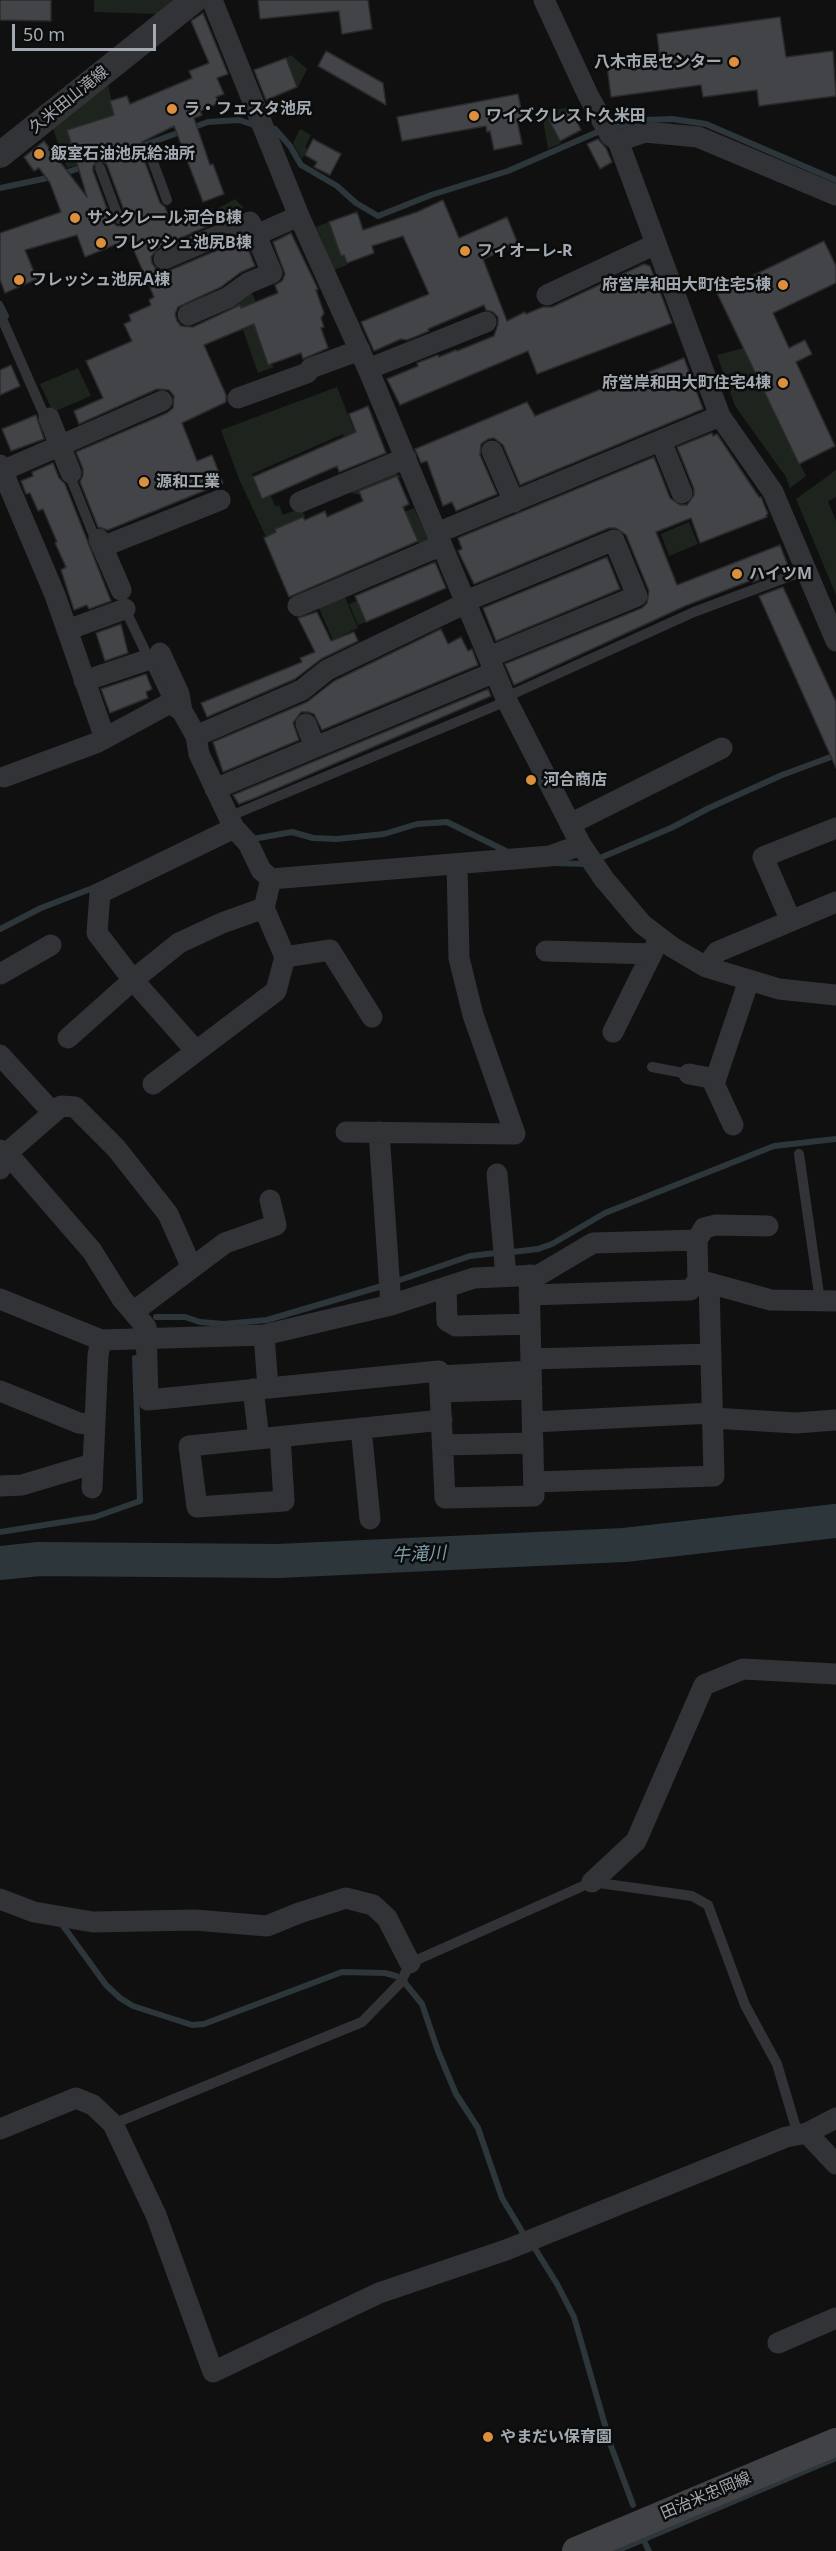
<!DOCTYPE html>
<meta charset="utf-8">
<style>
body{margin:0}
#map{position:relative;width:836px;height:2551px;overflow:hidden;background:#101011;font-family:"Noto Sans",sans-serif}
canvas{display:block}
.scale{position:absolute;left:12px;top:24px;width:144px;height:27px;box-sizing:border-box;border:3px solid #a3a9b1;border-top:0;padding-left:8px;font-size:18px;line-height:21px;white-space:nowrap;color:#a3a9b1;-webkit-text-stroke:4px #0b0c0c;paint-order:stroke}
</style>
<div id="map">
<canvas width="836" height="2551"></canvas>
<div class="scale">50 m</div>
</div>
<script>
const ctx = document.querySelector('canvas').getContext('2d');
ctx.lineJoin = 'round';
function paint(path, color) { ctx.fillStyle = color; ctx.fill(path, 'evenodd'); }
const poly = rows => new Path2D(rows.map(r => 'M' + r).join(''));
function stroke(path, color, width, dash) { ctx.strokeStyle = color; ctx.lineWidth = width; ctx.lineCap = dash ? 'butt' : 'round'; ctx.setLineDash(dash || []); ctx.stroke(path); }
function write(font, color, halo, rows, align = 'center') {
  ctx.font = font + ' "Noto Sans","Noto Sans JP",sans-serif'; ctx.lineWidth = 5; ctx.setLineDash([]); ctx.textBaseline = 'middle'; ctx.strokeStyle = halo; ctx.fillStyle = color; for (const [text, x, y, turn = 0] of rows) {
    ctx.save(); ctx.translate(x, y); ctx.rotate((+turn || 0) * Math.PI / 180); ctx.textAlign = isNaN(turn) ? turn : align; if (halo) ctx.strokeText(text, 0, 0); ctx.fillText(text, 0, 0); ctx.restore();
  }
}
paint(poly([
 [94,0,176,0,158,14,94,12],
 [291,55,307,69,298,87,286,58],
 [108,85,117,124,97,120,67,130,78,165,67,168,53,129],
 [569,107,571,109,549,120,561,143,548,149,542,113],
 [300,129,311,135,305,147,308,149,302,159,293,144],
 [235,199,244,208,216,219,213,211],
 [329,222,341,256,344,255,347,265,334,270,316,227],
 [251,291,257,304,242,310,240,307,231,311,229,307],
 [264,320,257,333,264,355,274,367,258,373,243,330],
 [744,348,806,476,790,488,786,477,735,406,717,355],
 [78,368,91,396,53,412,40,384],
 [337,387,354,430,359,429,351,454,343,434,252,474,262,499,271,496,275,506,279,505,283,515,301,508,305,516,275,529,277,533,266,537,239,479,221,430],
 [392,470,401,477,361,495,347,492],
 [836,470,836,497,828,501,836,521,836,595,796,499],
 [414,508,428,539,425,544,420,546,408,520,354,534],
 [689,522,698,544,669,556,661,534],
 [344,595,358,628,333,640,318,606],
 [357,601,366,622,358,625,349,604]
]), '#1d241d');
stroke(poly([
 [612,128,644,120,672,119,706,124,836,180],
 [275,129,290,146,301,165,337,186,356,203,378,216,431,195,508,171,602,130],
 [136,148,208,122,239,120,254,125],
 [62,174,106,159],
 [0,188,52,177],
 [0,304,6,316],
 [253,839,292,832,313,838,337,839,384,834,417,824,447,822,510,853],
 [600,858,671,828,709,808,782,775,836,755],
 [554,863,585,864],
 [0,929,41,908,98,886],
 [512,1252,538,1249,552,1244,605,1213,774,1146,836,1139],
 [397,1281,470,1256,496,1253],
 [156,1317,185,1317,200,1322,224,1324,267,1320,382,1286],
 [0,1532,95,1517,140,1501,135,1358],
 [61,1923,106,1985,120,1998,133,2006,192,2025,204,2024,342,1972,385,1973,396,1976],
 [405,1983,422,2004,438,2051,456,2094,478,2128,502,2198,523,2233],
 [534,2247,557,2284,574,2317,611,2446,633,2505],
 [644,2541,649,2551],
 [616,2551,836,2458]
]), '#2d363a', 6);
stroke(poly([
 [0,1563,39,1559,278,1561,624,1545,836,1521]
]), '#2d363a', 34);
const building = poly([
 [0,0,51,0,51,21,0,20,0,0],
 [258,0,368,0,372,29,342,34,339,11,260,19,258,0],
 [203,13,228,74,217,78,224,94,216,97,219,103,200,111,202,115,194,118,210,165,213,164,224,194,203,202,174,126,142,142,142,154,160,203,165,207,172,225,211,209,217,222,158,248,151,257,152,263,157,270,168,271,244,239,255,266,241,272,221,287,178,307,175,314,177,321,181,326,193,327,240,305,241,308,278,293,275,285,282,281,285,274,273,242,291,233,318,289,316,290,324,313,321,318,324,327,321,328,328,348,303,359,301,353,268,365,254,324,204,345,226,395,226,402,182,423,197,461,212,455,223,483,108,530,98,527,80,482,83,475,83,469,76,452,167,413,173,408,174,396,169,390,157,389,79,424,74,411,103,398,86,361,132,341,124,324,131,321,129,315,151,305,149,300,154,297,129,239,85,257,77,235,25,250,37,279,5,293,0,280,0,233,61,212,50,183,39,168,34,171,24,157,44,141,87,197,67,130,114,115,110,101,127,96,130,104,192,78,189,71,209,63,191,21,203,13],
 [97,161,102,161,107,165,126,216,126,221,122,226,117,226,112,222,93,171,93,166,97,161],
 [780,17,786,57,833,51,836,96,759,106,757,90,703,97,701,85,611,97,607,66,660,59,657,34,780,17],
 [326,51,383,83,386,105,318,66,326,51],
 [286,58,297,87,266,100,254,70,286,58],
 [518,94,523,119,517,120,522,144,494,150,490,131,487,132,486,126,402,141,397,117,518,94],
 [571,109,581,130,560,141,549,120,571,109],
 [313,139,341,154,330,175,314,167,317,162,305,155,313,139],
 [598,139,606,148,612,162,600,169,587,144,598,139],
 [443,200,459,238,507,217,518,244,483,259,507,321,525,312,526,314,543,307,552,307,644,264,650,266,672,323,537,374,528,351,400,405,387,379,418,366,417,363,438,355,439,357,456,350,457,351,494,336,498,324,498,317,493,312,486,310,484,305,428,329,429,331,407,340,401,339,374,351,361,322,429,294,403,236,372,246,374,253,347,263,344,255,341,256,329,222,357,212,363,230,417,212,443,200],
 [824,241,836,266,836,283,773,313,789,348,805,340,812,354,796,362,835,446,799,464,717,293,824,241],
 [684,358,703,409,520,485,503,445,494,438,488,439,481,444,480,455,497,494,456,511,452,502,443,506,427,461,421,463,415,449,527,402,535,416,638,374,639,376,684,358],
 [11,365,20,386,0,395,0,370,11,365],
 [368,406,386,453,339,472,337,466,262,499,253,477,356,432,349,414,368,406],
 [36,415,44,439,11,451,2,429,36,415],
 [712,433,713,436,717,434,759,497,761,497,768,514,766,515,767,517,700,543,691,518,656,532,677,585,780,545,788,566,776,570,777,573,753,582,752,580,685,606,514,685,505,664,642,608,647,603,649,591,626,535,616,528,609,528,474,584,458,551,462,549,458,538,654,457,670,498,680,505,687,505,694,495,694,489,677,447,712,433],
 [53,463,59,478,65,484,111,601,89,609,87,605,74,610,61,570,66,567,55,543,57,542,43,509,38,511,30,493,26,494,21,481,33,476,32,472,53,463],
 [397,476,409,504,403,507,418,541,289,597,264,538,276,532,275,529,303,517,305,520,325,511,327,517,363,501,359,491,397,476],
 [607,557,620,589,496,641,483,608,607,557],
 [435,562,446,588,366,622,355,596,435,562],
 [783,587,836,702,836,768,759,596,783,587],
 [317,612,331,641,354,632,358,641,321,659,295,679,207,717,201,703,302,662,300,658,315,652,298,618,317,612],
 [121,624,128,653,105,661,96,633,121,624],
 [441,629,448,644,461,637,468,651,472,649,478,665,322,730,314,714,308,712,301,712,293,723,299,740,223,772,213,742,307,702,334,681,441,629],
 [146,674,152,689,146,692,148,698,110,713,101,689,146,674],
 [488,689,491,696,255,798,239,804,233,795,488,689]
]);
paint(building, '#424447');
stroke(building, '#2b2b2d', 1.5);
stroke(poly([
 [149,151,167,200],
 [100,168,119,219],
 [0,314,45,417,49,418],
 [71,473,70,476,94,536,99,539],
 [124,607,170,703],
 [228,817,507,701,515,693,694,612,806,570],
 [652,1067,689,1074],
 [799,1154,820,1301],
 [113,2124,362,2022,401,1982,410,1963,592,1882,692,1896,708,1905,745,2005,777,2064,796,2128,804,2132]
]), '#323336', 10);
stroke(poly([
 [212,0,299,216,368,369,507,701,581,845,604,879,642,924,672,947,706,967,779,989,836,995],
 [544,0,588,95,610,135,618,141],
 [836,195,698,137,645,132,618,141,720,416,773,492,836,641],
 [256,235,299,216],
 [164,259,250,222,256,235,272,273,248,283,227,298,188,315],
 [547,295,656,244],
 [368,369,486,322],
 [238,398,307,373,311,368,360,350],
 [49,418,71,473],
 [661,441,682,493],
 [492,451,514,502],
 [0,465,55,595,102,730],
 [2,471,162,401],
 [300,502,406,458],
 [437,533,720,416],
 [99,539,121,590],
 [102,547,220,500],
 [466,601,614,540,637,596,489,657],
 [298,606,442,545],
 [67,630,125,609],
 [160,653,179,694,182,711,196,736,199,754,234,828,100,893,97,933,133,980,196,1051],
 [84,681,147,660],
 [306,724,315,747],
 [196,736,302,690,327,670,466,603],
 [4,777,96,743,170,703,182,711],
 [215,789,495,672],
 [570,824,722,748],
 [234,828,248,843,261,870,271,879,550,856,581,845],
 [791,921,763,857,836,828],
 [546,951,652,954],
 [285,957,330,950,372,1017],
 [706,967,717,952,836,902],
 [0,974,51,945],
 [613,1032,657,943],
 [68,1038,133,980,179,943,222,923,264,908,271,879],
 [0,1055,53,1113],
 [689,1074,716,1079],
 [153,1084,276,991,285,957,264,908],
 [733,1125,714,1084,749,980],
 [346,1132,515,1134,473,1015,459,958,457,864],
 [379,1132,391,1305],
 [0,1150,7,1153,92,1251,122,1299,146,1327,148,1400,439,1371,445,1498,534,1496,529,1275],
 [0,1169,7,1153,61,1106,75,1107,116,1148,168,1214,192,1268],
 [497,1174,506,1276],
 [698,1280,771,1300,836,1301],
 [446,1287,447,1321,456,1326,530,1324],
 [529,1295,690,1290,698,1280,697,1240,704,1228,716,1225,768,1226],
 [0,1299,101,1340,264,1335,391,1305,474,1278,539,1275,593,1243,697,1240],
 [133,1312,225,1243,276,1225,270,1200],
 [264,1335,268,1388],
 [531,1359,711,1354],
 [440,1376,531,1371],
 [253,1389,259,1439],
 [0,1391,79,1423,94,1425],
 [440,1392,532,1389],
 [712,1418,796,1423,836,1420],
 [533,1422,712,1413],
 [361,1428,370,1519],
 [280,1437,284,1501,197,1507,189,1446,442,1420],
 [443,1445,533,1443],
 [534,1482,714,1476,709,1283],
 [0,1486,22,1485,92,1464],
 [92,1488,98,1355,101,1340],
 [592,1882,636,1841,704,1685,743,1669,836,1674],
 [0,1899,34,1912,93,1922,195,1920,267,1926,299,1913,346,1898,373,1905,387,1918,410,1963],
 [0,2129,76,2098,93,2105,113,2124,156,2215,213,2372,379,2293,506,2250,786,2137,807,2133,836,2118],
 [807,2133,836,2164],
 [778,2343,836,2318]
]), '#323336', 21);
stroke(poly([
 [0,155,194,0]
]), '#323336', 26);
stroke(poly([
 [576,2551,836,2442]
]), '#404246', 28);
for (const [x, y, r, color] of [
 [734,62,6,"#dc8f3e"],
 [172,109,6,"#dc8f3e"],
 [474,116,6,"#dc8f3e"],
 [39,154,6,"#dc8f3e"],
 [75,218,6,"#dc8f3e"],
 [101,243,6,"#dc8f3e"],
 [465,251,6,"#dc8f3e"],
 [19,280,6,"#dc8f3e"],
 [783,285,6,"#dc8f3e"],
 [783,383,6,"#dc8f3e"],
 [144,482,6,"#dc8f3e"],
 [737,574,6,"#dc8f3e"],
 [531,780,6,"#dc8f3e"],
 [488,2437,6,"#dc8f3e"]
]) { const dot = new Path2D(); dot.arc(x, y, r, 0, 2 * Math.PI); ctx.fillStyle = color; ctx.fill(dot); stroke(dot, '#0b0c0c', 2); }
write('bold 16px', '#a3a9b1', '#0b0c0c', [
 ["八木市民センター",722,62,"right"],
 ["ラ・フェスタ池尻",184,109],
 ["ワイズクレスト久米田",486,116],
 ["飯室石油池尻給油所",51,154],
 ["サンクレール河合B棟",87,218],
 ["フレッシュ池尻B棟",113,243],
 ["フィオーレ-R",477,251],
 ["フレッシュ池尻A棟",31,280],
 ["府営岸和田大町住宅5棟",771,285,"right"],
 ["府営岸和田大町住宅4棟",771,383,"right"],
 ["源和工業",156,482],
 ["ハイツM",749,574],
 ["河合商店",543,780],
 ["やまだい保育園",500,2437]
], 'left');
write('16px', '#a3a9b1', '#0b0c0c', [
 ["久米田山滝線",69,100,-39],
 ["田治米忠岡線",706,2496,-23]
]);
write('italic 18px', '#7d9ba9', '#0b0c0c', [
 ["牛滝川",419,1555,-3]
]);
</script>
